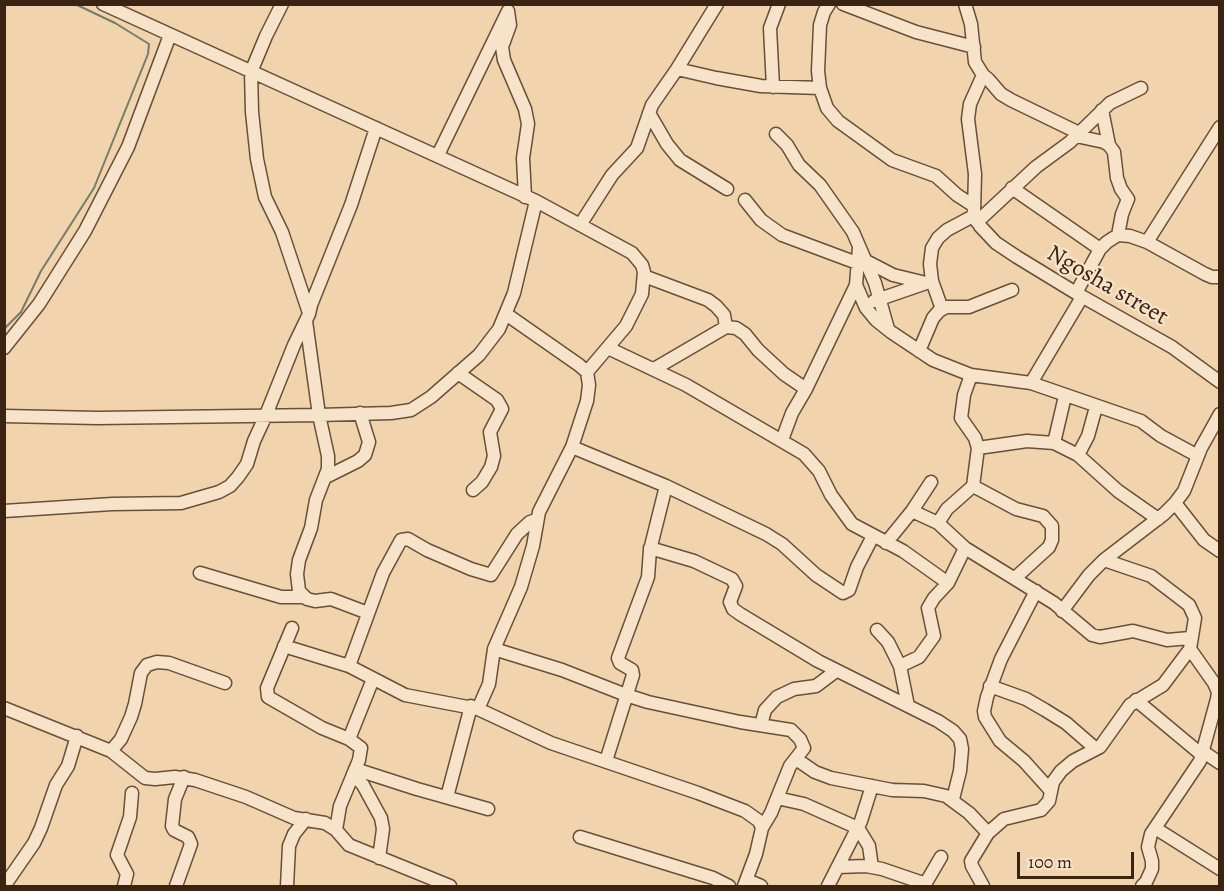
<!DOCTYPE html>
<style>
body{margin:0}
#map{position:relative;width:1224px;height:891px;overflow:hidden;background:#f1d4ad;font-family:Alegreya,serif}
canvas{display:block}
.frame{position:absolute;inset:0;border:6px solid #3a2311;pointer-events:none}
.scale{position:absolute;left:1017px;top:852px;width:117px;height:27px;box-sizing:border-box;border:3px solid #3a2311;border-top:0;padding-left:8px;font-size:18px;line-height:21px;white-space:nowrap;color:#3a2311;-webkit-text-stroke:4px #f6e3ca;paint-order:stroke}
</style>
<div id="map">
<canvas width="1224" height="891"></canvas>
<div class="frame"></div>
<div class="scale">100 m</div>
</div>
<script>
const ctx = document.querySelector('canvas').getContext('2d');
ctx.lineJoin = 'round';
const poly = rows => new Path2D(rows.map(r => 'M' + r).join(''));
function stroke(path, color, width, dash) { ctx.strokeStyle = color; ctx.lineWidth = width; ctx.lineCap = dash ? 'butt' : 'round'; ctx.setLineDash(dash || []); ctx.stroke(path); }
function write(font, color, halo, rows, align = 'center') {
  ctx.font = font + ' Alegreya,serif'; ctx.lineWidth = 4.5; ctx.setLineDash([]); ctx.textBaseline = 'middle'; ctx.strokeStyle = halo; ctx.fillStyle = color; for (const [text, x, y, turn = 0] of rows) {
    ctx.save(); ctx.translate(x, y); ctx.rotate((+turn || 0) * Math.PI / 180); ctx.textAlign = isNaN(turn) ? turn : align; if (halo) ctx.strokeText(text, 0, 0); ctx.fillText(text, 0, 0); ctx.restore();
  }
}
stroke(poly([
 [4,329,21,312,41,271,94,188,148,54,149,44,115,23,75,4]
]), '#747c6a', 2);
const minor = poly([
 [103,4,536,201,632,253,642,265,644,272,642,294,626,326,587,372],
 [282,4,266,36,251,72,252,112,257,159,265,197,282,232,309,313],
 [829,4,824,12,820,25,818,71,820,88,827,108,838,121,892,160,936,176,957,195,974,206],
 [843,4,916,32,974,47],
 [965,4,971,24,975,62,983,75,988,79,1001,94,1011,100,1079,133],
 [508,11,510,25,502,47,504,60,525,109,528,124,523,158,525,197],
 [677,69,716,78,761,86,820,88],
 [983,75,970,104,968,119,975,174,974,212,980,226,996,243,1017,257,1076,293,1172,347,1220,382],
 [773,87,770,28,779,4],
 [1102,110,1109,145],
 [649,113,667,144,680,160,727,189],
 [776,134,787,145,799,165,820,185,853,232,875,283,888,329],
 [1076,136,1104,142,1109,145,1114,152,1117,178,1121,189,1128,199,1122,214,1118,235],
 [438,155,508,11],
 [1012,188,1100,249],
 [745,200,761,220,782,235,857,263],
 [977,222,1036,167,1070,142,1110,103,1141,88],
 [580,225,612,175,637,148,652,105,677,69,717,4],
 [1147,242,1220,127],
 [859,247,856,285,866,308,876,320,891,332,933,360,971,375,1031,383,1141,421,1161,436,1198,456],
 [866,261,893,275,926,283],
 [644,276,708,300,716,306,724,315,726,327],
 [1076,293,1100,249,1107,242,1118,235,1130,236,1147,242,1205,274,1212,277,1220,277],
 [874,301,932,281],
 [942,309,932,281,930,264,932,248,938,238,947,230,975,215],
 [306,321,319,415,328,456,328,469,316,500,311,528,299,560,297,574,299,591,307,599,315,601,331,599,368,613],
 [4,348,39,304,85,231,128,147,170,35],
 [608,348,686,385,804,454,819,471,831,495,852,524,903,551,948,583],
 [919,351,933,318,939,311,946,307,969,307,1012,290],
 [654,369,726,327,736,328,745,334,758,350,784,374,806,389],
 [458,373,497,400,502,409,490,432,494,456,491,467,482,482,473,490],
 [1031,383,1082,297],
 [1096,407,1088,436,1078,455,1118,491,1158,519],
 [4,416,97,418,319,415,391,413,411,410,431,397,479,355,499,329,514,293,536,201],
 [782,440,792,413,806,389,856,285],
 [1054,443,1065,396],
 [572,447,666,486,650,550,648,577,618,658,620,663,632,670,633,675,606,761],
 [978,448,1027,441,1054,443,1078,455],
 [326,477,358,461,365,455,369,442,360,413],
 [666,486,766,534,782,544,816,575,843,593,849,590,857,567,873,536],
 [973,486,1016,509,1043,516,1052,526,1052,540,1049,547,1015,578],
 [1175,503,1204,540,1220,551],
 [4,511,112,504,181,503,219,492,230,486,238,477,247,464,254,441,266,415,294,345,309,314,311,305,351,205,376,128],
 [912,511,938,523,965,548,1054,603,1092,635,1100,637,1133,631,1167,640,1190,638],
 [938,523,947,509,973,486,978,448,975,438,961,418,964,395,971,375],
 [886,543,912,511,931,482],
 [650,548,694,561,732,579,736,586,730,602,733,609,740,614,818,661,938,721,953,731,960,739,962,749,960,771,953,799],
 [200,573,281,597,304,597],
 [1036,591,1001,659,987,697,984,711,985,717,1000,741,1024,761,1051,791],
 [1062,611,1089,575,1104,560,1164,514,1175,503,1184,491,1201,448,1220,414],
 [292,628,267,688,268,697,322,728,349,739,361,748,359,760,340,806,336,830],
 [877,630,888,642,900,666,908,706],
 [284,646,349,666,405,695,478,709,551,743,698,793,745,811,759,821,762,828,756,854,744,886],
 [494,649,562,670,626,695,648,702,740,722,791,730,800,739,804,748,790,766,771,813,762,828],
 [349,666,383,573,401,540,408,539,427,550,471,569,491,575,517,534,530,522,536,520],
 [900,666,919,657,934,636,928,608,934,598,948,583,965,548],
 [990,686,1026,699,1045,710,1066,723,1096,749],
 [1136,700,1202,755],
 [4,708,111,751,145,778,155,779,175,777,195,780,246,797,294,818,325,823,336,830,349,845,450,886],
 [478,709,489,684,494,649,521,587,533,546,539,512,572,447,587,401,589,385,587,372,579,365,506,314],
 [761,725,765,710,777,697,794,689,816,686,836,671],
 [349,739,373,679],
 [111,751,121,739,131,717,135,704,141,673,147,665,157,662,169,663,225,683],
 [1202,751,1220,763],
 [796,759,815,772,831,778,892,790,924,791,946,796,969,813,988,833],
 [355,769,417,789,488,809],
 [353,774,363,785,381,818,383,829,379,858],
 [447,797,471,706],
 [777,798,804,804,858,828,869,846,872,867],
 [1155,828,1220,869],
 [580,837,713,878,729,886],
 [838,867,866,866,882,869,926,884],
 [747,880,761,886],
 [7,882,34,843,41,828,56,785,68,766,77,736],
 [124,886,127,874,117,855,130,817,132,793],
 [176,886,191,844,188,837,174,830,172,826,175,799,184,777],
 [287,886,289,846,294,834,306,819],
 [828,886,861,821,872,786],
 [924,886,941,857],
 [983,886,972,866,971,861,988,833,1004,819,1041,810,1049,801,1053,782,1061,771,1073,761,1100,747,1130,705,1163,685,1190,649,1195,618,1189,605,1151,576,1104,560],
 [1142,886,1146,882,1152,869,1152,861,1148,847,1151,834,1200,761,1217,699,1218,692,1214,683,1190,649]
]);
stroke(minor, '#684f38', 15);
stroke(minor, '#f6e3ca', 12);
write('24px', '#3a2311', '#f6e3ca', [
 ["Ngosha street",1107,286,30]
]);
</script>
